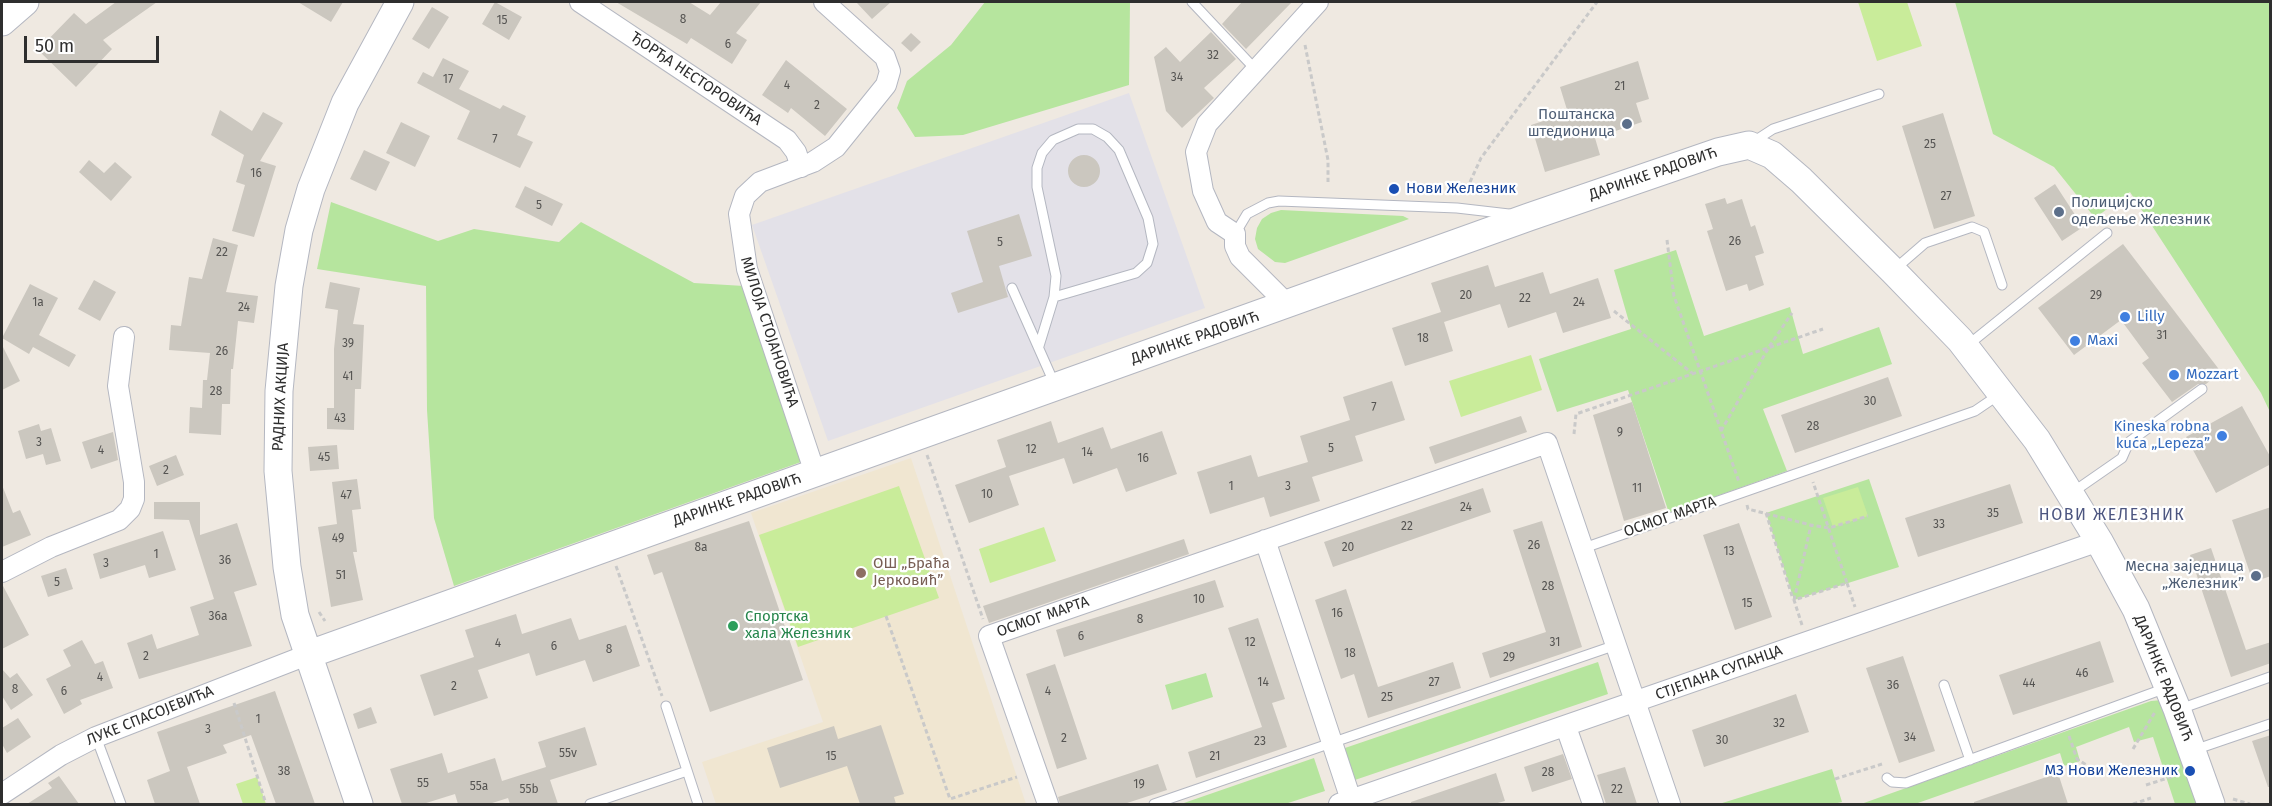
<!DOCTYPE html>
<meta charset="utf-8">
<style>
body{margin:0}
#map{position:relative;width:2272px;height:806px;overflow:hidden;background:#efe9e1;font-family:"Fira Sans",sans-serif}
canvas{display:block}
.frame{position:absolute;inset:0;border:3px solid #2e2e2e;pointer-events:none}
.scale{position:absolute;left:24px;top:36px;width:135px;height:27px;box-sizing:border-box;border:3px solid #2e2e2e;border-top:0;padding-left:8px;font-size:18px;line-height:21px;white-space:nowrap;color:#2e2e2e;-webkit-text-stroke:4px #fff;paint-order:stroke}
</style>
<div id="map">
<canvas width="2272" height="806"></canvas>
<div class="frame"></div>
<div class="scale">50 m</div>
</div>
<script>
const ctx = document.querySelector('canvas').getContext('2d');
ctx.lineJoin = 'round';
function paint(path, color) { ctx.fillStyle = color; ctx.fill(path, 'evenodd'); }
const poly = rows => new Path2D(rows.map(r => 'M' + r).join(''));
function stroke(path, color, width, dash) { ctx.strokeStyle = color; ctx.lineWidth = width; ctx.lineCap = dash ? 'butt' : 'round'; ctx.setLineDash(dash || []); ctx.stroke(path); }
function write(font, color, halo, rows, align = 'center') {
  ctx.font = font + ' "Fira Sans",sans-serif'; ctx.lineWidth = 4.5; ctx.setLineDash([]); ctx.textBaseline = 'middle'; ctx.strokeStyle = halo; ctx.fillStyle = color; for (const [text, x, y, turn = 0] of rows) {
    ctx.save(); ctx.translate(x, y); ctx.rotate((+turn || 0) * Math.PI / 180); ctx.textAlign = isNaN(turn) ? turn : align; if (halo) ctx.strokeText(text, 0, 0); ctx.fillText(text, 0, 0); ctx.restore();
  }
}
paint(poly([
 [1129,93,1205,308,828,441,752,225]
]), '#e3e1e8');
paint(poly([
 [911,458,1026,804,716,804,702,762,823,722,751,513]
]), '#f0e6d1');
paint(poly([
 [985,2,1130,2,1129,85,963,135,915,137,897,108,907,81,951,45],
 [1955,2,2270,2,2270,412,2261,393,2130,192,2095,218,2054,167,1993,134],
 [331,202,438,241,474,229,559,242,581,222,694,283,744,286,801,462,454,586,434,518,427,410,426,286,317,269],
 [1281,210,1403,216,1409,219,1285,263,1275,262,1258,249,1255,239,1257,228,1262,219,1271,213],
 [1676,250,1704,336,1790,307,1803,354,1879,327,1892,364,1763,409,1787,471,1669,513,1628,390,1557,412,1539,359,1631,329,1614,270],
 [1869,479,1899,567,1794,600,1766,513],
 [1598,662,1608,694,1352,781,1342,749],
 [1206,673,1213,697,1172,710,1165,685],
 [2162,700,2201,804,2175,804,2153,737,2134,742,2129,727,2076,747,2080,761,2064,766,2060,753,1915,804,1861,804,2151,701],
 [1314,758,1325,791,1285,804,1181,804],
 [1832,769,1842,802,1833,804,1719,804]
]), '#b6e59e');
paint(poly([
 [1858,2,1907,2,1922,46,1877,61],
 [1531,355,1542,390,1461,417,1449,381],
 [899,486,939,598,798,647,759,535],
 [1858,487,1868,516,1833,527,1823,498],
 [1044,527,1056,561,990,583,979,549],
 [257,777,266,804,243,804,236,784]
]), '#c9ec9a');
paint(poly([
 [116,2,157,2,103,40,112,49,76,87,38,50,74,13,86,24],
 [298,2,343,2,331,22],
 [495,2,522,17,509,40,482,24],
 [616,2,689,2,710,15,721,2,761,2,736,33,747,40,732,64,691,38,687,44],
 [856,2,891,2,872,19],
 [1242,2,1292,2,1246,49,1222,24],
 [432,7,449,17,429,49,412,39],
 [1211,32,1236,59,1204,88,1214,98,1182,128,1166,111,1154,57,1166,47,1180,62],
 [911,33,921,42,911,52,901,43],
 [443,58,469,71,459,89,500,109,503,105,526,116,517,135,533,142,520,168,457,139,470,111,417,83,423,72,433,77],
 [786,60,847,109,825,136,791,108,788,113,762,95],
 [1638,61,1649,99,1636,103,1642,122,1595,138,1600,155,1545,172,1531,125,1568,113,1560,87],
 [220,110,252,131,263,112,283,123,260,161,276,166,254,237,232,231,245,185,236,182,244,155,211,135],
 [1943,113,1975,216,1934,229,1902,126],
 [401,122,430,136,415,167,386,153],
 [364,150,390,162,376,191,350,179],
 '1068 171a16 16 0 1 1 32 0a16 16 0 1 1-32 0Z',
 [89,160,104,173,115,162,132,177,111,201,79,172],
 [2055,184,2083,227,2062,241,2034,198],
 [525,186,563,204,552,226,515,207],
 [1725,198,1727,204,1742,199,1751,227,1755,225,1764,253,1755,256,1764,285,1749,291,1747,284,1726,291,1707,231,1713,229,1705,204],
 [1019,214,1032,256,999,266,1008,297,958,313,951,293,983,282,967,231],
 [213,238,238,245,226,292,258,296,254,323,238,321,233,369,231,369,230,404,222,404,221,435,189,433,190,407,202,408,203,380,207,380,210,353,169,350,171,325,181,326,189,277,202,279],
 [2123,244,2221,372,2206,384,2198,384,2172,402,2142,363,2149,358,2121,320,2074,355,2038,308],
 [1488,265,1495,287,1543,272,1550,294,1598,278,1611,318,1563,333,1556,312,1508,328,1500,304,1444,322,1453,351,1405,366,1392,328,1441,312,1431,283],
 [94,280,116,292,100,321,78,309],
 [330,282,360,288,353,324,364,325,361,389,355,389,354,430,327,429,327,408,334,408,334,349,338,310,325,308],
 [30,284,58,298,39,335,76,355,69,367,33,347,29,354,2,338],
 [2,345,20,381,2,390],
 [1888,377,1902,416,1795,453,1781,415],
 [1392,381,1405,420,1355,436,1363,461,1312,477,1320,501,1270,517,1264,497,1210,514,1197,472,1251,455,1258,477,1308,462,1300,436,1350,420,1343,397],
 [1632,402,1666,508,1624,521,1593,415],
 [2242,406,2271,458,2271,464,2216,493,2186,437],
 [1521,416,1527,432,1435,464,1429,447],
 [1051,421,1058,443,1103,427,1111,449,1162,431,1177,474,1126,492,1117,468,1073,484,1064,458,1009,476,1019,505,969,523,955,485,1006,467,997,440],
 [39,424,41,431,51,428,61,461,46,465,43,454,26,459,18,431],
 [113,432,118,460,91,469,82,442],
 [337,445,339,469,310,471,308,447],
 [176,455,184,475,157,486,149,466],
 [357,479,361,509,352,510,357,552,353,552,363,600,331,607,318,527,337,524,332,482],
 [2010,484,2023,523,1918,557,1905,518],
 [2,485,13,513,20,510,31,535,2,547],
 [1483,488,1491,512,1333,567,1324,542],
 [154,502,200,502,200,535,237,523,257,585,234,592,252,646,139,679,127,643,152,634,157,649,199,635,190,607,214,599,189,520,154,519],
 [2271,507,2271,576,2253,582,2232,520],
 [749,521,803,680,710,712,662,572,654,575,647,555],
 [1542,521,1582,647,1490,678,1482,653,1546,632,1513,530],
 [1739,523,1772,617,1735,630,1703,535],
 [163,531,176,570,149,578,145,565,100,579,93,554],
 [1184,539,1189,554,989,623,983,606],
 [2211,548,2246,650,2271,642,2271,663,2231,677,2190,555],
 [66,568,73,589,48,597,41,576],
 [1215,580,1224,607,1064,657,1056,630],
 [2,584,29,635,2,649],
 [1346,589,1378,687,1453,662,1461,688,1368,718,1354,674,1341,679,1315,600],
 [516,614,522,634,571,618,579,640,626,625,640,666,593,682,585,660,536,676,529,653,478,670,488,698,434,716,420,675,474,657,465,630],
 [1258,618,1285,699,1272,703,1287,747,1196,778,1188,752,1262,727,1228,628],
 [82,640,95,664,103,661,113,688,80,700,82,704,64,714,46,679,71,666,63,650],
 [2100,641,2114,682,2013,715,1999,675],
 [1903,656,1935,751,1899,763,1866,668],
 [1055,664,1087,759,1057,769,1026,674],
 [2,669,10,678,17,673,33,695,11,710,2,696],
 [275,691,315,804,276,804,251,735,223,745,227,753,187,767,200,804,155,804,147,780,170,771,157,732],
 [1796,694,1809,732,1704,767,1692,730],
 [371,707,377,723,358,729,353,714],
 [18,718,31,737,7,753,2,744,2,728],
 [881,725,904,794,894,797,896,804,860,804,847,766,780,788,767,748,834,726,838,739],
 [585,727,597,765,550,780,558,804,510,804,508,798,489,804,458,804,455,794,423,804,402,804,390,769,442,753,448,773,495,758,502,781,546,767,538,742],
 [2271,735,2271,787,2268,787,2252,741],
 [1563,754,1572,779,1532,792,1524,767],
 [1158,764,1167,790,1124,804,1060,804,1058,797],
 [1625,767,1637,804,1606,804,1597,775],
 [1496,773,1505,801,1494,804,1411,804,1411,802],
 [2058,773,2068,804,1974,804,1974,802],
 [59,776,79,804,27,804,52,788,48,783]
]), '#cbc7bf');
const lane = poly([
 [1192,2,1256,70],
 [1753,142,1773,129,1879,94],
 [1235,234,1247,214,1268,203,1279,201,1457,208,1509,214],
 [1895,269,1925,243,1972,227,1984,232,2002,285],
 [1012,288,1055,385],
 [1968,345,2107,233],
 [1039,346,1054,297,1056,276,1037,187,1037,168,1042,153,1053,140,1078,129,1093,129,1107,137,1119,150,1148,218,1153,244,1147,263,1136,273,1054,297],
 [2073,492,2122,458,2129,442,2202,389],
 [1584,548,1975,411,2000,394],
 [1944,685,1970,760],
 [666,706,698,804],
 [2180,709,2270,677],
 [96,737,121,804],
 [2194,750,2270,724],
 [1887,778,1892,782,1906,783,2166,688],
 [590,804,687,771],
 [1154,804,1616,645]
]);
const street = poly([
 [580,2,787,140,796,152,801,167],
 [1288,305,1240,257,1235,246,1235,234,1217,222,1203,191,1196,152,1207,124,1318,2],
 [815,473,747,269,739,214,745,196,760,182,813,162,836,147,886,85,890,71,885,57,824,2],
 [1265,540,1351,800],
 [2,572,51,547,119,520,130,509,134,499,134,482,118,386,124,337],
 [1566,727,1593,804],
 [2,794,61,755,96,737,307,655],
 [1048,804,989,636,1547,443,1670,804],
 [1339,804,2099,541]
]);
const secondary = poly([
 [2,22,25,2],
 [307,655,1529,217,1718,152,1749,145,1772,155,1801,180,1893,271,1960,340,2037,440,2099,541,2136,609,2177,709,2211,804],
 [359,804,295,615,287,567,278,471,279,391,289,286,299,230,311,189,345,103,400,2]
]);
stroke(lane, '#b4b7c1', 11);
stroke(street, '#b4b7c1', 22);
stroke(secondary, '#b4b7c1', 29);
stroke(poly([
 [1305,45,1328,160,1328,182],
 [1470,182,1481,158,1597,2],
 [1667,240,1674,296,1739,482],
 [1614,311,1692,373],
 [1721,431,1769,347,1792,313],
 [1574,434,1576,414,1823,329],
 [927,455,983,619],
 [1747,505,1748,509,1811,525],
 [1766,513,1793,599],
 [616,566,662,696],
 [1847,583,1855,607],
 [1794,600,1811,525,1829,528,1868,516],
 [319,612,325,621],
 [886,616,950,799,1017,777],
 [1802,625,1794,600,1847,583,1813,482],
 [234,703,266,804],
 [2069,736,2077,759,2088,766],
 [2133,749,2155,712],
 [1835,779,1882,764],
 [2146,785,2177,775],
 [2233,799,2250,804],
 [2133,804,2151,798]
]), '#c9c9c9', 3, [4.5, 3]);
stroke(lane, '#fff', 9);
stroke(street, '#fff', 20);
stroke(secondary, '#fff', 27);
for (const [x, y, r, color] of [
 [1627,124,6,"#5c6f8a"],
 [1394,189,6,"#1a4fb4"],
 [2059,212,6,"#5c6f8a"],
 [2125,317,6,"#3f7fe0"],
 [2075,341,6,"#3f7fe0"],
 [2174,375,6,"#3f7fe0"],
 [2222,436,6,"#3f7fe0"],
 [861,573,6,"#8d6e63"],
 [2256,576,6,"#5c6f8a"],
 [733,626,6,"#2e9e5b"],
 [2190,771,6,"#1a4fb4"]
]) { const dot = new Path2D(); dot.arc(x, y, r, 0, 2 * Math.PI); ctx.fillStyle = color; ctx.fill(dot); stroke(dot, '#fff', 2); }
write('12px', '#555452', null, [
 ["8",683,20],
 ["15",502,21],
 ["6",728,45],
 ["32",1213,56],
 ["34",1177,78],
 ["17",448,80],
 ["4",787,86],
 ["21",1620,87],
 ["2",817,106],
 ["7",495,140],
 ["25",1930,145],
 ["16",256,174],
 ["27",1946,197],
 ["5",539,206],
 ["26",1735,242],
 ["5",1000,243],
 ["22",222,253],
 ["20",1466,296],
 ["29",2096,296],
 ["22",1525,299],
 ["1a",38,303],
 ["24",1579,303],
 ["24",244,308],
 ["31",2162,336],
 ["18",1423,339],
 ["39",348,344],
 ["26",222,352],
 ["41",348,377],
 ["28",216,392],
 ["30",1870,402],
 ["7",1374,408],
 ["43",340,419],
 ["28",1813,427],
 ["9",1620,433],
 ["3",39,443],
 ["5",1331,449],
 ["12",1031,450],
 ["4",101,451],
 ["14",1087,453],
 ["45",324,458],
 ["16",1143,459],
 ["2",166,471],
 ["1",1231,487],
 ["3",1288,487],
 ["11",1637,489],
 ["10",987,495],
 ["47",346,496],
 ["24",1466,508],
 ["35",1993,514],
 ["33",1939,525],
 ["22",1407,527],
 ["49",338,539],
 ["26",1534,546],
 ["8a",701,548],
 ["20",1348,548],
 ["13",1729,552],
 ["1",156,555],
 ["36",225,561],
 ["3",106,564],
 ["51",341,576],
 ["5",57,583],
 ["28",1548,587],
 ["10",1199,600],
 ["15",1747,604],
 ["16",1337,614],
 ["36a",218,617],
 ["8",1140,620],
 ["6",1081,637],
 ["12",1250,643],
 ["31",1555,643],
 ["4",498,644],
 ["6",554,647],
 ["8",609,650],
 ["18",1350,654],
 ["2",146,657],
 ["29",1509,658],
 ["46",2082,674],
 ["4",100,678],
 ["14",1263,683],
 ["27",1434,683],
 ["44",2029,684],
 ["36",1893,686],
 ["2",454,687],
 ["8",15,690],
 ["6",64,692],
 ["4",1048,692],
 ["25",1387,698],
 ["1",258,720],
 ["32",1779,724],
 ["3",208,730],
 ["34",1910,738],
 ["2",1064,739],
 ["30",1722,741],
 ["23",1260,742],
 ["55v",568,754],
 ["15",831,757],
 ["21",1215,757],
 ["38",284,772],
 ["28",1548,773],
 ["55",423,784],
 ["19",1139,785],
 ["55a",479,787],
 ["55b",529,790],
 ["22",1617,790]
]);
write('15px', '#2e2e2e', '#fff', [
 ["ЂОРЂА НЕСТОРОВИЋА",696,79,34],
 ["ДАРИНКЕ РАДОВИЋ",1653,174,-19],
 ["МИЛОЈА СТОЈАНОВИЋА",769,332,72],
 ["ДАРИНКЕ РАДОВИЋ",1195,338,-19],
 ["РАДНИХ АКЦИЈА",281,397,-87],
 ["ДАРИНКЕ РАДОВИЋ",737,500,-19],
 ["ОСМОГ МАРТА",1670,517,-19],
 ["ОСМОГ МАРТА",1043,617,-19],
 ["СТЈЕПАНА СУПАНЦА",1719,673,-20],
 ["ДАРИНКЕ РАДОВИЋ",2163,678,68],
 ["ЛУКЕ СПАСОЈЕВИЋА",150,716,-22]
]);
write('15px', '#4e5e75', '#fff', [
 ["Поштанска",1615,115],
 ["штедионица",1615,132],
 ["Полицијско",2071,203,"left"],
 ["одељење Железник",2071,220,"left"],
 ["Месна заједница",2244,567],
 ["„Железник”",2244,584]
], 'right');
write('15px', '#164399', '#fff', [
 ["Нови Железник",1406,189],
 ["МЗ Нови Железник",2178,771,"right"]
], 'left');
write('15px', '#366cbe', '#fff', [
 ["Lilly",2137,317],
 ["Maxi",2087,341],
 ["Mozzart",2186,375],
 ["Kineska robna",2210,427,"right"],
 ["kuća „Lepeza”",2210,444,"right"]
], 'left');
write('15px', '#785e54', '#fff', [
 ["ОШ „Браћа",873,564],
 ["Јерковић”",873,581]
], 'left');
write('15px', '#27864d', '#fff', [
 ["Спортска",745,617],
 ["хала Железник",745,634]
], 'left');
ctx.letterSpacing = '1.5px';
write('16px', '#4d5680', '#fff', [
 ["НОВИ ЖЕЛЕЗНИК",2112,516]
]);
ctx.letterSpacing = '0px';
</script>
